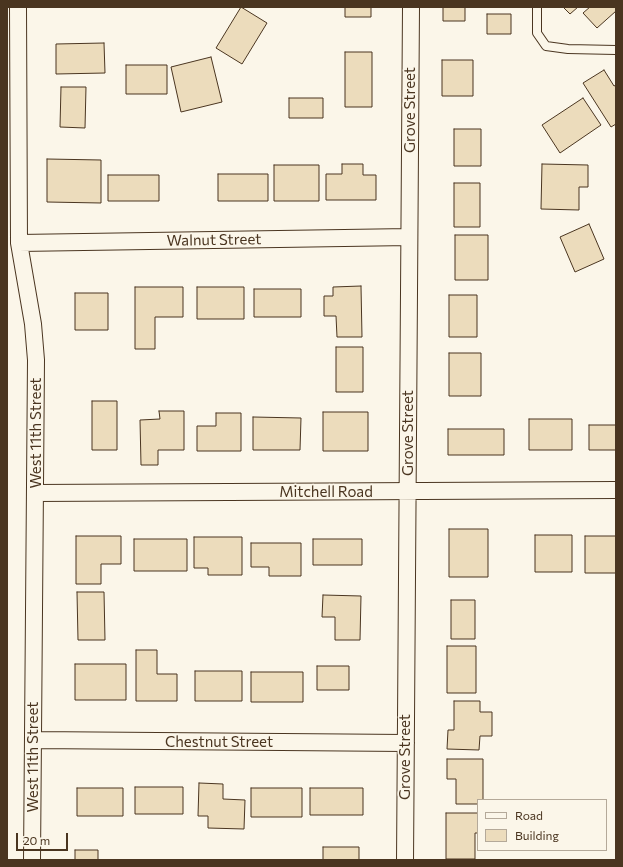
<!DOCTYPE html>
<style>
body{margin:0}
#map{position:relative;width:623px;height:867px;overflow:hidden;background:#fbf6e9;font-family:Commissioner,sans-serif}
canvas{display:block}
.frame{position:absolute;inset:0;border:8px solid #4a3520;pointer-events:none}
.legend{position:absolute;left:477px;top:799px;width:130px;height:52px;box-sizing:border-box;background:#fbf6e9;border:1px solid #b4a999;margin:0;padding:5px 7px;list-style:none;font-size:12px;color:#4a3520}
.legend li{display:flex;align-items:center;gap:8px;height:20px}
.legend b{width:20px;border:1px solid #b4a999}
.scale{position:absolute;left:16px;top:833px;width:52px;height:18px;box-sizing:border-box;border:2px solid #4a3520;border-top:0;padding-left:5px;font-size:12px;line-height:14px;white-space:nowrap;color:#4a3520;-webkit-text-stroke:3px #fbf6e9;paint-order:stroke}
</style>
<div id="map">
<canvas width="623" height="867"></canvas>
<div class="frame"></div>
<ul class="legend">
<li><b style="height:5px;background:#fbf6e9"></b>Road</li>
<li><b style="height:11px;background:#ecdcbc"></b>Building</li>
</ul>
<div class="scale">20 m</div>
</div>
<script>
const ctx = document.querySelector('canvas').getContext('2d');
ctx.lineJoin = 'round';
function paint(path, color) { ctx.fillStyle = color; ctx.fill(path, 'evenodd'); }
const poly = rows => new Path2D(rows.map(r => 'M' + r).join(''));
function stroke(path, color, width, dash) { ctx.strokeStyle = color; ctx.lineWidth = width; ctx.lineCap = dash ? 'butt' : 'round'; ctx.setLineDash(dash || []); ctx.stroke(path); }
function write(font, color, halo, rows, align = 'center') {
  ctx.font = font + ' Commissioner,sans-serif'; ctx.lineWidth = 3; ctx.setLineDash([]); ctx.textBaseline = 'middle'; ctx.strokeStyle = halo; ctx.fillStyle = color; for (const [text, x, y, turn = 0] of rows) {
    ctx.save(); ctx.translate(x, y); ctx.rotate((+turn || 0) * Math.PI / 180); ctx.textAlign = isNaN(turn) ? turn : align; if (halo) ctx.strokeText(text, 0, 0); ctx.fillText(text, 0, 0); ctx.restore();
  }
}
const building = poly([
 [241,7,267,23,242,64,216,48,241,7],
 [345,7,371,7,371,17,345,17,345,7],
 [443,7,465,7,465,21,443,21,443,7],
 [563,7,578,7,570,14,563,7],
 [590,7,616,7,616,11,597,28,583,13,590,7],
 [487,14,511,14,511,34,487,34,487,14],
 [104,43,105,73,56,74,56,44,104,43],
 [345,52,372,52,372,107,345,107,345,52],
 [211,57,222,102,181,112,171,67,211,57],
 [442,60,473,60,473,96,442,96,442,60],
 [126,65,167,65,167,94,126,94,126,65],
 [604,70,614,86,616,85,616,124,611,127,583,83,604,70],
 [61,87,86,87,85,128,60,127,61,87],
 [289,98,323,98,323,118,289,118,289,98],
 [583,98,601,125,560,153,542,125,583,98],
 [454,129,481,129,481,166,454,166,454,129],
 [47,159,101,160,101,203,47,202,47,159],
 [342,164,363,164,363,175,376,175,376,200,326,200,326,174,342,174,342,164],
 [542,164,588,165,588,187,579,187,579,210,541,209,542,164],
 [274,165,319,165,319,201,274,201,274,165],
 [218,174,268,174,268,201,218,201,218,174],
 [108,175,159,175,159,201,108,201,108,175],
 [454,183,480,183,480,227,454,227,454,183],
 [589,224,604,259,575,272,560,237,589,224],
 [455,235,488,235,488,280,455,280,455,235],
 [361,286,362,337,337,337,336,316,324,316,324,296,333,296,333,287,361,286],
 [135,287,183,287,183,317,155,317,155,349,135,349,135,287],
 [197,287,244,287,244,319,197,319,197,287],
 [254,289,301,289,301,317,254,317,254,289],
 [75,293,108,293,108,330,75,330,75,293],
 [449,295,477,295,477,337,449,337,449,295],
 [336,347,363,347,363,392,336,392,336,347],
 [449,353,481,353,481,396,449,396,449,353],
 [92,401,117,401,117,450,92,450,92,401],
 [159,411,184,411,184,450,158,450,158,465,141,465,140,420,160,419,159,411],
 [323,412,368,412,368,451,323,451,323,412],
 [216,413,241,413,241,451,197,451,197,426,216,426,216,413],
 [253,417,301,418,300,450,253,450,253,417],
 [529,419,572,419,572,450,529,450,529,419],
 [589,425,616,425,616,450,589,450,589,425],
 [448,429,504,429,504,455,448,455,448,429],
 [449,529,488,529,488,577,449,577,449,529],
 [535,535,572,535,572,572,535,572,535,535],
 [76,536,121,536,121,564,101,564,101,584,76,584,76,536],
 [585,536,616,536,616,573,585,573,585,536],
 [194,537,242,537,242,575,208,575,208,568,194,568,194,537],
 [134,539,187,539,187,571,134,571,134,539],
 [313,539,362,539,362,565,313,565,313,539],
 [251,543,301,543,301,576,269,576,269,567,251,567,251,543],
 [77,592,104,592,105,640,78,640,77,592],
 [323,595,361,596,360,640,335,640,335,617,322,617,323,595],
 [451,600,475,600,475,639,451,639,451,600],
 [447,646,476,646,476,693,447,693,447,646],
 [136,650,157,650,157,674,177,674,177,701,136,701,136,650],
 [75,664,126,664,126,700,75,700,75,664],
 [317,666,349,666,349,690,317,690,317,666],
 [195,671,242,671,242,701,195,701,195,671],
 [251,672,303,672,303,702,251,702,251,672],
 [454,701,480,701,480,712,492,712,492,736,480,736,479,750,447,749,448,730,454,730,454,701],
 [447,759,483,759,483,800,478,800,478,804,456,804,456,779,447,779,447,759],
 [199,783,223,784,223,799,245,800,244,829,208,828,208,816,198,816,199,783],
 [135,787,183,787,183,814,135,814,135,787],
 [77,788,123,788,123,816,77,816,77,788],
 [251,788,302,788,302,817,251,817,251,788],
 [310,788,363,788,363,815,310,815,310,788],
 [446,813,478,813,478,833,475,833,475,859,446,859,446,813],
 [323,847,359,847,359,860,323,860,323,847],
 [75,850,98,850,98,860,75,860,75,850]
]);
paint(building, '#ecdcbc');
stroke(building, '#4a3520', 1);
const service = poly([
 [537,7,537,33,546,46,568,49,616,50]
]);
const minor = poly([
 [18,7,19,243,33,324,36,360,32,860],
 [19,243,409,237],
 [35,493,616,490],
 [33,740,406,743],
 [405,860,411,7]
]);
stroke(service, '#4a3520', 10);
stroke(minor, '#4a3520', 18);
stroke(service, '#fbf6e9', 8);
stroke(minor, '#fbf6e9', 16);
write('15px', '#4a3520', '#fbf6e9', [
 ["Grove Street",410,110,-90],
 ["Walnut Street",214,240,-1],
 ["West 11th Street",36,433,-90],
 ["Grove Street",408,433,-90],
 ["Mitchell Road",326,492],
 ["Chestnut Street",219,742],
 ["West 11th Street",33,757,-90],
 ["Grove Street",405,757,-90]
]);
</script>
